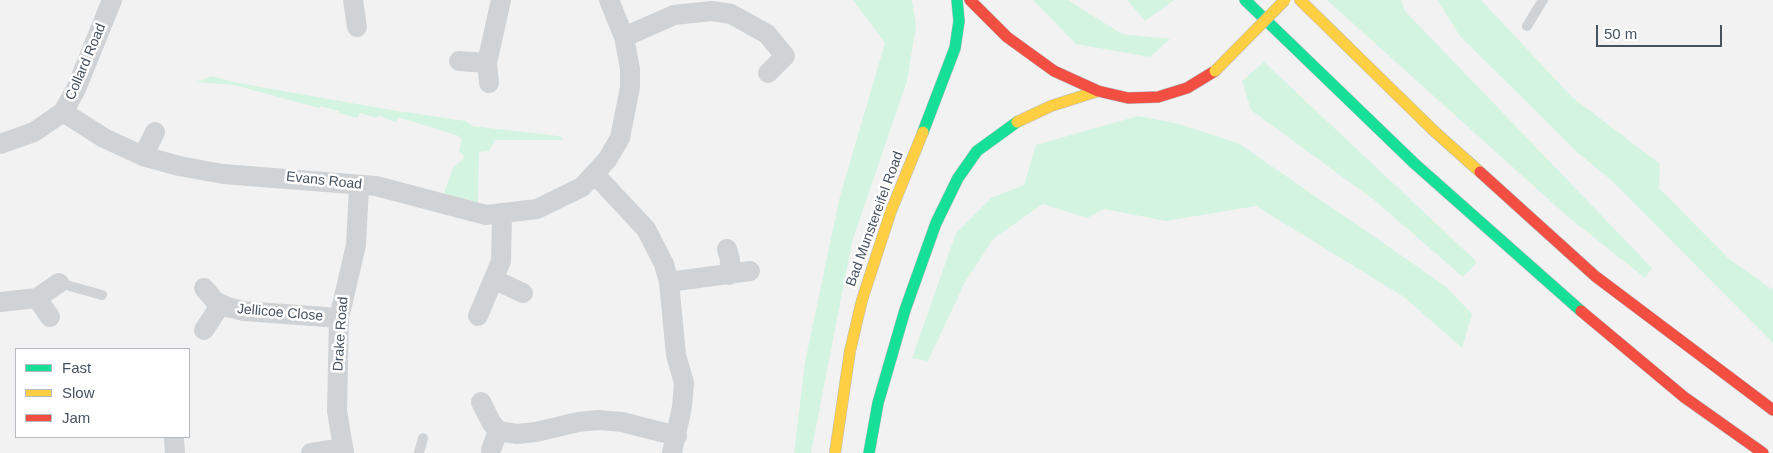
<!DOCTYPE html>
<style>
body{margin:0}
#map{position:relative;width:1773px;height:453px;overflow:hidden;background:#f2f2f2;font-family:Arial,sans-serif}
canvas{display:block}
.legend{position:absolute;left:15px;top:348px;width:175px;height:90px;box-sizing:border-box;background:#fff;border:1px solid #b5bac0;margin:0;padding:6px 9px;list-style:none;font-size:15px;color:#465361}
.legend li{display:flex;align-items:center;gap:10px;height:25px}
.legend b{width:25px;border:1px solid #b5bac0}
.scale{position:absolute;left:1596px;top:25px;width:126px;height:22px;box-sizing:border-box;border:2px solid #465361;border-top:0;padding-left:6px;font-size:15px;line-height:18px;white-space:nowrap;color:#465361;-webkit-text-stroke:4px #fff;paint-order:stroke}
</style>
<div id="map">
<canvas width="1773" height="453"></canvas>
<ul class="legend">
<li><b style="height:6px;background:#16e098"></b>Fast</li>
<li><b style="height:6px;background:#ffcf43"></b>Slow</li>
<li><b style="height:6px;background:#f24e42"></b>Jam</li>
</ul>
<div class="scale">50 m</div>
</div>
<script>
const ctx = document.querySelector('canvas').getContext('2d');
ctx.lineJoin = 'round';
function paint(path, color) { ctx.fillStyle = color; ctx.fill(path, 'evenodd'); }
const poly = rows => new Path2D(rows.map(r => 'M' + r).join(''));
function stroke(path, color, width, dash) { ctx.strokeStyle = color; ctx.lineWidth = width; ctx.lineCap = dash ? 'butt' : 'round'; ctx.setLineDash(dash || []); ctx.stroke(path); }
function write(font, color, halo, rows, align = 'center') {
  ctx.font = font + ' Arial,sans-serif'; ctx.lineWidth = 5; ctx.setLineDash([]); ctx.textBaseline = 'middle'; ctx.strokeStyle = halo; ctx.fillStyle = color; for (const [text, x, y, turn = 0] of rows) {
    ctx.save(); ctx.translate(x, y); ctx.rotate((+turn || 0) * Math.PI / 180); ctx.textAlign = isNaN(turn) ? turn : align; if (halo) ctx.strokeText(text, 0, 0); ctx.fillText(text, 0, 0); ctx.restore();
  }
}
paint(poly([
 [853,0,912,0,916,26,907,81,852,242,811,453,794,453,805,362,840,196,885,43],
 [1033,0,1068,0,1122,34,1170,39,1150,57,1076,44],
 [1127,0,1174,0,1145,21],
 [1327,0,1401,0,1405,11,1652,268,1645,278,1567,216],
 [1437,0,1481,0,1572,97,1660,164,1659,188,1728,258,1773,290,1773,343,1612,181,1577,152,1460,36],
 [1264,62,1477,262,1463,277,1374,200,1251,110,1242,81],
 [211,76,238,83,391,110,466,121,472,126,558,136,562,138,562,140,495,140,489,151,479,152,478,202,468,201,444,193,453,168,464,158,459,150,462,139,459,136,398,117,396,122,378,115,377,118,360,113,358,118,338,113,339,111,320,106,319,108,234,85,197,82],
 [1138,116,1179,124,1238,143,1421,269,1447,288,1472,314,1462,348,1404,297,1256,206,1166,221,1104,209,1087,218,1043,204,994,238,965,282,928,361,912,358,956,233,991,198,1024,185,1036,145]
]), '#d4f4e2');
const fast = poly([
 [1245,0,1415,164,1581,311],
 [923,132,955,48,959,21,957,0],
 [869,453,878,403,905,310,936,223,958,178,977,151,1017,122]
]);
const slow = poly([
 [1300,0,1434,131,1480,172],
 [1017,122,1051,106,1098,91],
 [835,453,850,351,862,300,891,211,923,132]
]);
const jam = poly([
 [970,0,1007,37,1054,71,1098,91,1128,98,1158,97,1187,88,1215,71],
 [1480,172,1595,276,1773,410],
 [1581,311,1684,397,1763,453]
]);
stroke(fast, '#b6bbc2', 12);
stroke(slow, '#b6bbc2', 12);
stroke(jam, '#b6bbc2', 12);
stroke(poly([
 [1527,26,1543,0],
 [59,283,102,295],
 [419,453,423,438]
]), '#d0d3d5', 10);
stroke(poly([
 [353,0,357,27],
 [624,37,674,15,712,11,731,14,767,34,785,56,768,73],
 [459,61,487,63],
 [489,83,487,63,501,0],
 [63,112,104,138,143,156,179,166,223,174,376,186,486,215,537,209,582,187,607,160,620,138,630,87,630,69,624,37,609,0],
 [0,144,34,132,63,112,76,89,112,0],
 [143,156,155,132],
 [594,177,602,182,646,229,664,264,669,282,676,355,684,383,682,407,672,453],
 [727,249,730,260,729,275],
 [495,280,523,293],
 [669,282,750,271],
 [204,288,215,301,227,307,244,311,339,318],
 [37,298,50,317],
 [0,302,37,298,59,283],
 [478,316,501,261,502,215],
 [204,330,221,304],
 [481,402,491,422,498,431,517,434,536,432,578,422,598,420,622,422,677,436],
 [174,439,175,453],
 [491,450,498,431],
 [311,453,343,448],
 [344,453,337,411,339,318,356,245,359,186]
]), '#d0d3d5', 20);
stroke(fast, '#16e098', 11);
stroke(slow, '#ffcf43', 11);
stroke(jam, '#f24e42', 11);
const slowBridge = poly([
 [1215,71,1285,0]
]);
stroke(slowBridge, '#b6bbc2', 12, []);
stroke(slowBridge, '#ffcf43', 11);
write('14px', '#465361', '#fff', [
 ["Collard Road",86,62,-67],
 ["Evans Road",324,181,6],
 ["Bad Munstereifel Road",875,219,-70],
 ["Jellicoe Close",280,313,5],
 ["Drake Road",341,334,-86]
]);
</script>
